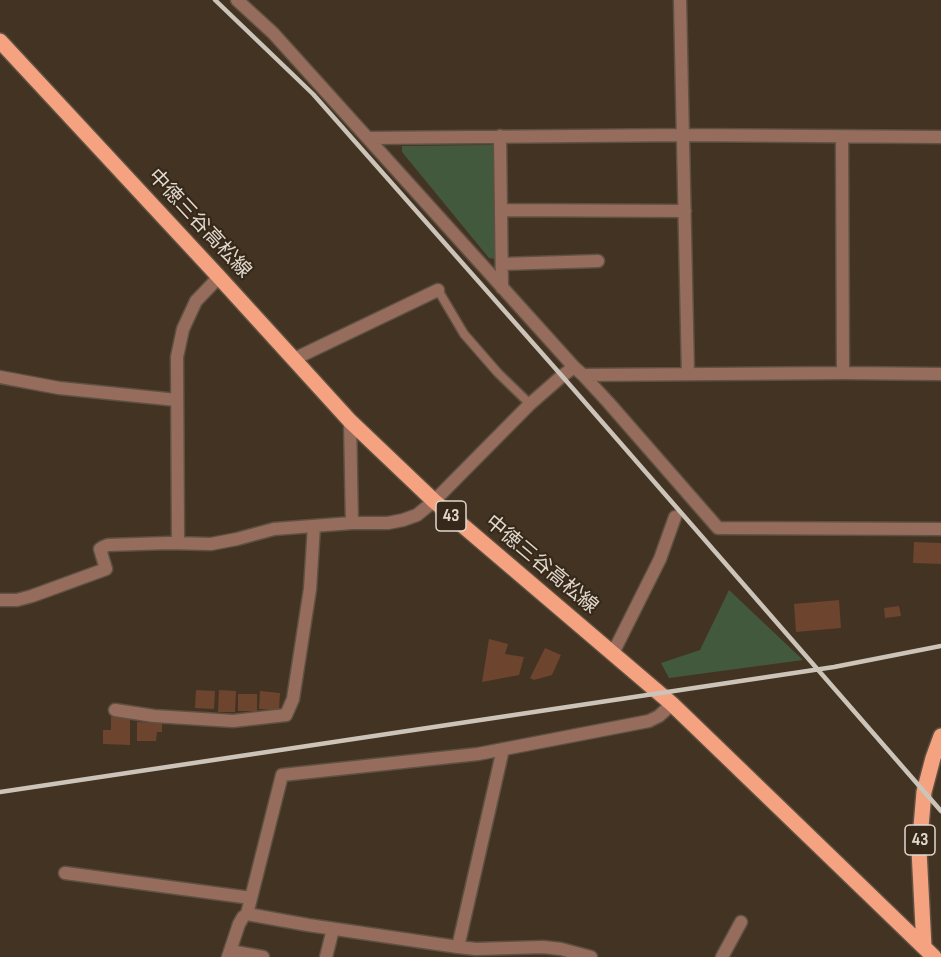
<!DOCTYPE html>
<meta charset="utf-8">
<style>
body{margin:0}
canvas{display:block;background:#423323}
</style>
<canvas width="941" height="957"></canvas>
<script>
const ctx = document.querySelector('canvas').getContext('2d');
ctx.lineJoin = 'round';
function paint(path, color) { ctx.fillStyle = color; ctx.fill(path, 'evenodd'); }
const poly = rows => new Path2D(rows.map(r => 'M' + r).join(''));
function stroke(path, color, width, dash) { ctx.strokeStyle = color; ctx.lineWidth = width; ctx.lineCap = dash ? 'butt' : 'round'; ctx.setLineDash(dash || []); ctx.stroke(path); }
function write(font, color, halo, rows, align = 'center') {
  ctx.font = font + ' "Sofia Sans Condensed","Noto Sans JP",sans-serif'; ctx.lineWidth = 4.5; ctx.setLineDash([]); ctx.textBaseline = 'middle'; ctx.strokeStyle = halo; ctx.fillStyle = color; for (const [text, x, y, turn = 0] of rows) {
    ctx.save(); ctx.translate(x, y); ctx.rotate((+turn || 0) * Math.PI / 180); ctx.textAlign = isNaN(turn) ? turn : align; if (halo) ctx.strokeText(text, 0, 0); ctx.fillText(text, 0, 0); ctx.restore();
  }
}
paint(poly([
 [493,145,495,259,489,258,402,152,402,146],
 [729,590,803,660,669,678,661,663,700,650]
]), '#43593d');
paint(poly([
 [914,542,941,543,941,564,913,563],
 [839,600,841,628,796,632,794,604],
 [899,606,901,616,885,618,884,608],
 [489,639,508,644,505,654,524,657,519,675,482,682],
 [545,648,561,655,552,675,534,680,530,678],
 [196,690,215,691,214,709,195,708],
 [219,690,236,691,235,712,218,712],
 [260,691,280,693,279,710,259,709],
 [238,694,257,694,257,711,238,711],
 [111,717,130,717,130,745,103,744,103,730,111,730],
 [137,722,162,723,162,732,157,732,156,741,137,741]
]), '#6d442d');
const service = poly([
 [438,290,464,334,498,373,530,404]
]);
const minor = poly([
 [237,0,273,33,574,367,583,375,608,402,718,528,941,529],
 [680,0,688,374],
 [500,136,502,288],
 [842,137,843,373],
 [368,138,683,135,941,137],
 [501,210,685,211],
 [502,264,598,261],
 [294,359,438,290],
 [583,375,843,373,941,374],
 [0,377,59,388,177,400],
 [350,421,352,523],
 [178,543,177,357,183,329,196,301,219,277],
 [0,600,17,600,32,596,106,569,100,549,103,547,108,545,168,543,211,544,237,539,274,529,352,523,388,523,403,520,417,515,434,501,530,404,562,376,574,367],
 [613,653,660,559,675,517],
 [115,710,154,716,233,721,286,715,293,699,310,589,314,526],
 [65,873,251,898],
 [247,914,282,775,478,754,649,721,659,716,672,704],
 [458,947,503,749],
 [230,951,263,957],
 [228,957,239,924,243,917,247,914,308,925,458,947,476,949,543,947,561,949,591,957],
 [326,957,333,929],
 [722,957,741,922]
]);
const primary = poly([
 [0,41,219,277,350,421,434,501,672,704,934,957],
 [924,947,919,850,924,792,933,758,941,736]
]);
stroke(service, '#5f5142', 11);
stroke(minor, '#5f5142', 15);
stroke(primary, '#5f5142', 18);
stroke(service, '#966d5d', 8);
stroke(minor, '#966d5d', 12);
stroke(primary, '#f4a280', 15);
stroke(poly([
 [215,0,313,94,562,376,941,811],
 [0,792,834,667,941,646]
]), '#cdc4b9', 4.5);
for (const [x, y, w] of [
 [451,516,30],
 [920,840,30]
]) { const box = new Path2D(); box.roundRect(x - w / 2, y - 15, w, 30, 4.5); ctx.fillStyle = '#372919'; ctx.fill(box); stroke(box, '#e1d8ce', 1.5); }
write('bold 18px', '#e1d8ce', null, [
 ["43",451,516],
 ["43",920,840]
]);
write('20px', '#e1d8ce', '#372919', [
 ["中徳三谷高松線",199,224,47],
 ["中徳三谷高松線",541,565,40]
]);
</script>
